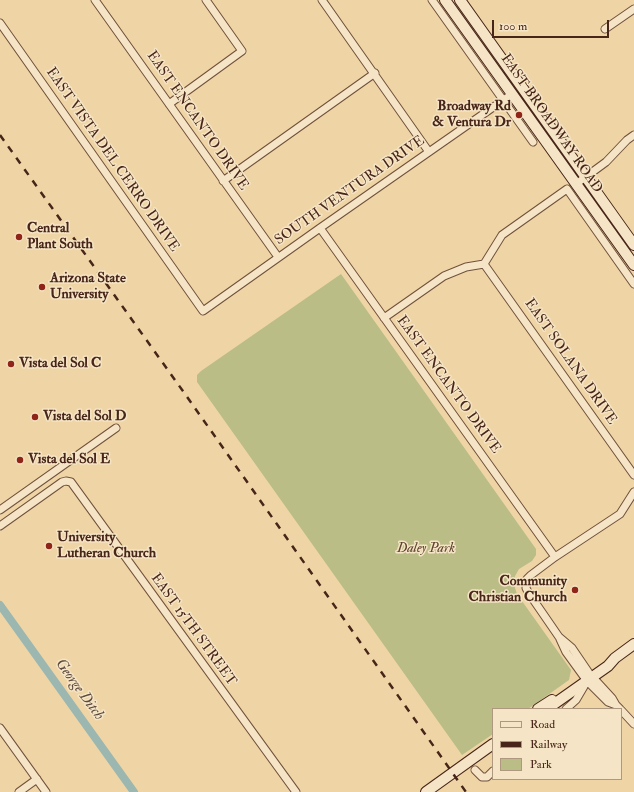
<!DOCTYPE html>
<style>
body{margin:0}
#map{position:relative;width:634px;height:792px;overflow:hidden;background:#efd5a6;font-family:"IM FELL Double Pica",serif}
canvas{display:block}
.legend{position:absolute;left:492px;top:708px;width:130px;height:72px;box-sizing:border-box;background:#f5e4c5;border:1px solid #af9880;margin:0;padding:5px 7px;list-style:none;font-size:12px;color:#472518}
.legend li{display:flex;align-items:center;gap:8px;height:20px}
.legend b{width:20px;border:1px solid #af9880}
.scale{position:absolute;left:492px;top:20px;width:117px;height:18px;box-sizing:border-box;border:2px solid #472518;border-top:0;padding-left:5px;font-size:12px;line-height:14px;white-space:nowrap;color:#472518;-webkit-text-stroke:3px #f5e4c5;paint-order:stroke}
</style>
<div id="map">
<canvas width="634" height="792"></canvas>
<ul class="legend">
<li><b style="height:5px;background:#f5e4c5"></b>Road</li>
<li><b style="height:5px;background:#472518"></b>Railway</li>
<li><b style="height:11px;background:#babd86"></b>Park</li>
</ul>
<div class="scale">100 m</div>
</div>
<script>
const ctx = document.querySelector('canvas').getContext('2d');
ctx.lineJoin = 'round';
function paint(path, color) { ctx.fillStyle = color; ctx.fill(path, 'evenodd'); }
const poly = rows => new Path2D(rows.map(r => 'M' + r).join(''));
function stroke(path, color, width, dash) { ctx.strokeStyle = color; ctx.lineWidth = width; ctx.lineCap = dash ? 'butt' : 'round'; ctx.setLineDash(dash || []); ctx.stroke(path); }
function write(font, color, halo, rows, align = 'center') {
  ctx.font = font + ' "IM FELL Double Pica",serif'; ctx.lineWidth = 3; ctx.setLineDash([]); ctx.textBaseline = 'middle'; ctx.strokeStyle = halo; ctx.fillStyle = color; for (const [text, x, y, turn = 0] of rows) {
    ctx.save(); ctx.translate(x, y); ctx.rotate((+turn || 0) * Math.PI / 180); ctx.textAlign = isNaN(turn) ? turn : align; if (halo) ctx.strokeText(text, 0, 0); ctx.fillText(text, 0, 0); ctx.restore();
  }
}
paint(poly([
 [341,274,536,549,536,555,532,561,519,569,515,576,514,583,515,588,517,594,571,670,569,680,528,709,493,709,493,734,462,755,197,382,197,375,201,371]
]), '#babd86');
stroke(poly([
 [0,605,134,792]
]), '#9cb7b0', 8);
const street = poly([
 [95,0,278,257],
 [322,0,429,152],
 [432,0,533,142],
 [0,23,203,311,320,228,512,94],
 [605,29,634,9],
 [169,104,242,51,206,0],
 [223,181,375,73],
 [576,184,606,162,627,140,634,135],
 [320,228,555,557],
 [484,264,634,475],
 [384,318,444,276,466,267,484,264,502,235,567,189,634,284],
 [0,510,116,428],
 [0,526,62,482,66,481,71,482,296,792],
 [560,639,566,652,587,681,608,702,616,705],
 [566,709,576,700,586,683],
 [620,709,616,705,612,698,589,673,572,648,559,637,528,592,526,588,527,579,531,575,555,557,620,514,634,492],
 [621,710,634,724],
 [0,728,46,792],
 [475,770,482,777,487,777,493,771],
 [19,792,37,779]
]);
const secondary = poly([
 [445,0,634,265],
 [460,0,634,245],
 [538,709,552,700],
 [547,709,608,666,615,658,634,644],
 [426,792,493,744]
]);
stroke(street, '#71513c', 9);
stroke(secondary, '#472518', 12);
stroke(street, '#f5e4c5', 7);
stroke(secondary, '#f5e4c5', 10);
stroke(poly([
 [0,135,185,394,466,792]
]), '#472518', 2.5, [7, 7]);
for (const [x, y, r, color] of [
 [519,115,4,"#8f2418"],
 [19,237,4,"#8f2418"],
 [42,287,4,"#8f2418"],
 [11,364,4,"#8f2418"],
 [35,417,4,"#8f2418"],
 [20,460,4,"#8f2418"],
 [49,546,4,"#8f2418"],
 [575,590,4,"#8f2418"]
]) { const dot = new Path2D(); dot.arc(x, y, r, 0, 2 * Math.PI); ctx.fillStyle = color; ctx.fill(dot); stroke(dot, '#f5e4c5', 1.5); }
write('bold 14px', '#472518', '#f5e4c5', [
 ["Broadway Rd",511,107,"right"],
 ["& Ventura Dr",511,123,"right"],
 ["Central",27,229],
 ["Plant South",27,245],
 ["Arizona State",50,279],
 ["University",50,295],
 ["Vista del Sol C",19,364],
 ["Vista del Sol D",43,417],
 ["Vista del Sol E",28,460],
 ["University",57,538],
 ["Lutheran Church",57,554],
 ["Community",567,582,"right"],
 ["Christian Church",567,598,"right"]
], 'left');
write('14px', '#472518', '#f5e4c5', [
 ["EAST ENCANTO DRIVE",197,121,55],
 ["EAST BROADWAY ROAD",551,124,55],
 ["EAST VISTA DEL CERRO DRIVE",112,160,55],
 ["SOUTH VENTURA DRIVE",350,191,-35],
 ["EAST SOLANA DRIVE",570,362,55],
 ["EAST ENCANTO DRIVE",448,385,54],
 ["EAST 15TH STREET",193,630,54]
]);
write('italic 14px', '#5e432e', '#f5e4c5', [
 ["Daley Park",426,549]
]);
write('italic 15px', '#5c4a3e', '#f5e4c5', [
 ["George Ditch",79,690,54]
]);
</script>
